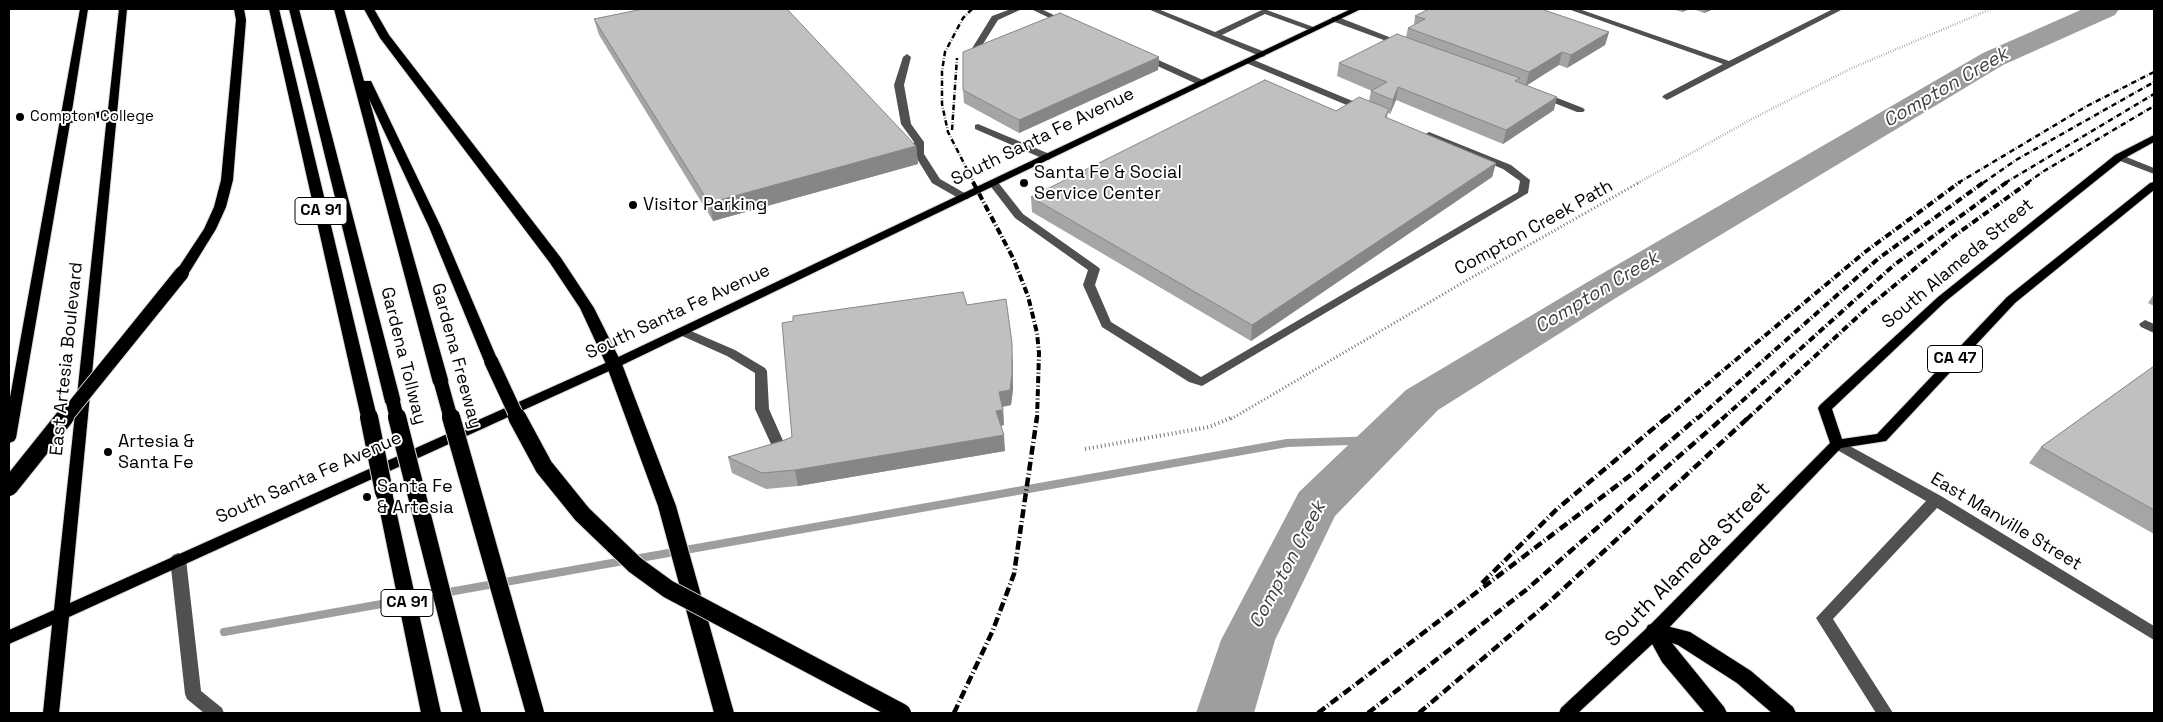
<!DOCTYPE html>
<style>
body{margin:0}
#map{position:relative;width:2163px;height:722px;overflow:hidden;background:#fff;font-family:"Space Grotesk",sans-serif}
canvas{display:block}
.frame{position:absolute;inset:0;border:10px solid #000;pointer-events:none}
</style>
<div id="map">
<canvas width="2163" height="722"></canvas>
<div class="frame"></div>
</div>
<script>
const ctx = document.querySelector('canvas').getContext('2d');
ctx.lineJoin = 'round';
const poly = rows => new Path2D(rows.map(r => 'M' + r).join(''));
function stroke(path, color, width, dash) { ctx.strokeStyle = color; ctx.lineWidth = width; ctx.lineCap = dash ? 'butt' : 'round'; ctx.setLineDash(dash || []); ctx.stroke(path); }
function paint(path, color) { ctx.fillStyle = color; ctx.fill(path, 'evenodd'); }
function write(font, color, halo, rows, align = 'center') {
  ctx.font = font + ' "Space Grotesk",sans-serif'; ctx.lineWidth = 4; ctx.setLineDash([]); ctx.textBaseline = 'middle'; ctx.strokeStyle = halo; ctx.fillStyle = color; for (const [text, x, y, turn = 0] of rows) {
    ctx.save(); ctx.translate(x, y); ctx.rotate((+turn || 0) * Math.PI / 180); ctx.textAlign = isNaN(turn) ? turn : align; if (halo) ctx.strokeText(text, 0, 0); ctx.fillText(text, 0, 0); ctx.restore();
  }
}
stroke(poly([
 [224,632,1287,443,1381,440]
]), '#9e9e9e', 8);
paint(poly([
 [2083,9,2119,9,2115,15,2003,65,1619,296,1438,410,1335,516,1275,640,1254,713,1196,713,1221,640,1299,492,1406,390,1591,280,1983,53,2083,9]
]), '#9e9e9e');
const major = poly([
 [80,9,88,9,71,117,108,110,119,9,127,9,70,603,610,361,1351,9,1361,9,618,367,69,617,59,713,43,713,52,625,9,644,9,630,54,610,107,116,70,123,16,438,14,441,9,443,9,403,80,9],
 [2154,135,2154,142,2123,159,1946,301,1832,409,1842,439,1877,434,2007,297,2150,183,2154,182,2154,190,2015,303,1886,441,1841,448,1661,636,1578,713,1559,713,1561,708,1649,626,1830,443,1818,408,1820,405,1938,297,2115,155,2154,135]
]);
const highway = poly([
 [234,9,244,9,246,20,233,180,226,207,216,229,187,276,182,277,175,273,204,229,214,207,221,180,236,20,234,9],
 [269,9,279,9,376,413,374,417,368,418,362,417,360,413,269,9],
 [289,9,299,9,401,402,399,406,393,407,387,406,385,402,289,9],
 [334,9,344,9,364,81,371,81,372,83,441,227,498,361,496,364,491,366,486,364,484,361,429,227,369,99,449,383,446,387,441,388,436,387,433,383,334,9],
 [364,9,374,9,389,35,561,258,594,308,622,364,676,506,734,713,714,713,658,506,606,364,580,308,550,263,380,38,364,9],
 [384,486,390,488,392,492,441,713,421,713,376,492,378,488,384,486],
 [1655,623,1690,632,1751,671,1793,707,1796,713,1772,713,1737,683,1678,645,1672,643,1724,707,1727,713,1705,713,1662,662,1645,631,1648,625,1655,623]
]);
stroke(major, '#dbdbdb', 2);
stroke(highway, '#dbdbdb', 2);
stroke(poly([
 [1638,183,1748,121,1852,68,1991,9]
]), '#727272', 2.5, [0.5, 2]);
stroke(poly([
 [1231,419,1469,279,1640,182]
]), '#727272', 3, [1, 2.5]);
stroke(poly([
 [1085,449,1209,427,1233,417]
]), '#727272', 4, [1, 3]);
paint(poly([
 [1011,9,1022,9,998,20,978,52,972,52,971,50,992,16,1011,9],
 [1031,9,1041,9,1071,23,1064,25,1031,9],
 [1148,9,1158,9,1215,32,1264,9,1319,29,1312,31,1265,14,1222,35,1265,52,1265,56,1262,57,1148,9],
 [1568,9,1579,9,1729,61,1833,9,1843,9,1667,100,1662,97,1664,95,1723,64,1568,9],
 [1332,17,1338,17,1407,44,1400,46,1332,21,1332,17],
 [1143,53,1205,81,1206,83,1205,85,1199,85,1140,58,1140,54,1143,53],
 [907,54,911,57,904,85,911,124,924,142,924,154,940,179,968,195,969,197,968,199,960,199,932,183,914,154,914,142,901,124,894,85,903,57,907,54],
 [1249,58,1367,107,1369,109,1367,111,1361,111,1246,63,1245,61,1249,58],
 [1542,92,1583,108,1585,110,1583,112,1577,112,1539,97,1537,95,1542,92],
 [978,124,1052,155,1053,157,1048,160,1044,159,975,129,975,125,978,124],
 [1429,132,1511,165,1530,180,1528,193,1202,386,1189,382,1102,327,1083,285,1088,270,1015,218,988,183,989,181,997,181,1023,214,1098,267,1100,269,1095,285,1111,322,1201,377,1518,192,1520,181,1503,169,1426,137,1424,135,1429,132],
 [2119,154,2154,168,2154,174,2115,159,2115,155,2119,154],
 [2145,320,2154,324,2154,333,2141,327,2139,324,2145,320],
 [684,328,735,350,765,368,767,371,769,409,788,452,786,455,776,455,755,409,755,373,727,356,680,335,678,332,680,329,684,328],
 [1837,439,1941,496,2154,626,2154,640,1937,508,1833,619,1893,713,1876,713,1816,618,1926,501,1832,447,1830,444,1832,441,1837,439],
 [178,553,183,555,186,559,201,691,222,708,224,713,204,713,187,699,185,694,170,559,173,555,178,553]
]), '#505050');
paint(major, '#000');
paint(highway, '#000');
stroke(poly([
 [972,9,963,18,945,52,942,71,942,104,948,132,974,183],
 [952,130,957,58],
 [1958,183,2087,106,2154,72],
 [1983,183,2016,160,2154,82],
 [2005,183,2154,94],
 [2027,183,2044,171,2154,106]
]), '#000', 2.5, [5.5, 2, 0.5, 2]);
stroke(poly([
 [973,182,1013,258,1028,296,1037,333,1039,353,1037,419],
 [1665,419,1865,252,1960,182],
 [1697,419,1879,258,1984,182],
 [1722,419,1894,265,2007,182],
 [1747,419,1866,309,1954,236,2029,182]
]), '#000', 4, [7, 2.5, 1, 2.5]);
stroke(poly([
 [1482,583,1557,509,1667,417],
 [954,713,993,630,1014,574,1037,417],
 [1318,713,1636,471,1698,417],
 [1368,713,1526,590,1724,417],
 [1419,713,1548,603,1749,417]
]), '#000', 4.5, [9, 3, 1, 3]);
const highwayBridgeFar1 = poly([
 [491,361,518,419],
 [441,383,451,419],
 [393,402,397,419],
 [368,413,369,419],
 [64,419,182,273]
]);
const highwayBridge = poly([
 [369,417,384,492],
 [397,417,472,713],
 [451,417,535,713],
 [517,417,544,467,582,514,635,565,668,589,902,713],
 [9,487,65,417]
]);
stroke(highwayBridgeFar1, '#dbdbdb', 16, []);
stroke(highwayBridge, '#dbdbdb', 20, []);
stroke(highwayBridgeFar1, '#000', 14);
stroke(highwayBridge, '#000', 18);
paint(poly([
 [1672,9,1690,9,1682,12],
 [1693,9,1714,9,1704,13],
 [1415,16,1609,32,1605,45,1567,68,1559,65,1526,85,1554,110,1503,144,1396,100,1390,114,1388,113,1387,118,1496,163,1492,177,1251,341,1032,212,1031,197,1369,101,1371,91,1372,91,1337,76,1339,63,1406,37,1408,28,1414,25],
 [594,19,916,146,918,164,713,221,599,35],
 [1159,57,1158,70,1019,133,964,103,963,90],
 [2154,294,2154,306,2148,303],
 [967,305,1013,359,1013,389,1011,405,1003,407,1004,425,1001,426,1005,451,798,486,766,489,732,473,728,457,782,441,792,437],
 [2154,366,2154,534,2029,463,2041,447]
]), '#a5a5a5');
paint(poly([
 [1683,9,1690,9,1682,12],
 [1706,9,1714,9,1704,13],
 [1609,32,1605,45,1567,68,1571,55],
 [1562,52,1559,65,1526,86,1529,72],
 [1159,57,1158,70,1019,133,1019,120],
 [1398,87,1396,100,1390,114,1393,100],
 [1557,97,1554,110,1503,144,1506,130],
 [916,146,918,164,713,221,709,203],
 [1496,163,1492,177,1251,341,1252,325],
 [1012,343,1013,389,1011,405,1000,407,999,392],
 [1003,410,1004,425,997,426,996,411],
 [1004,435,1005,451,798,486,795,470]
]), '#868686');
const building = poly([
 [643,9,787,9,916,146,709,203,594,19,643,9],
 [1429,9,1541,9,1609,32,1571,55,1562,52,1529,72,1408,28,1425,19,1415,16,1429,9],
 [1060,13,1159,57,1019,120,963,90,963,52,1060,13],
 [1397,34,1520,78,1515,81,1557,97,1506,130,1398,87,1393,100,1371,91,1387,82,1339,63,1397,34],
 [1265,80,1336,111,1359,97,1389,109,1385,117,1496,163,1252,325,1031,197,1265,80],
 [963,292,967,305,1006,299,1012,343,1012,374,1010,390,999,392,1003,410,996,411,1004,435,795,470,762,473,728,457,782,441,792,437,782,323,793,321,793,316,963,292],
 [2154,366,2154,510,2041,447,2154,366]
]);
paint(building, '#c0c0c0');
stroke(building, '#868686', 1);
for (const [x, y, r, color] of [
 [20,117,5,"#000"],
 [1024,183,5,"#000"],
 [633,205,5,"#000"],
 [108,452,5,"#000"],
 [367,497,5,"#000"]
]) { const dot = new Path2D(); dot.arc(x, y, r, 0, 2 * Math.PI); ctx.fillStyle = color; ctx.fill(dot); stroke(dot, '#fff', 2); }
write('15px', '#000', '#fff', [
 ["Compton College",30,117]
], 'left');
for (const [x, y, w] of [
 [321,211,52],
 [1955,359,55],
 [407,603,52]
]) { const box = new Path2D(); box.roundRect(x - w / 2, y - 13.5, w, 27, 4); ctx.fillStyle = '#fff'; ctx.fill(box); stroke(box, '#000', 1); }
write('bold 16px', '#000', null, [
 ["CA 91",321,211],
 ["CA 47",1955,359],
 ["CA 91",407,603]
]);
write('18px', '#000', '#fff', [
 ["South Santa Fe Avenue",1043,137,-26],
 ["Compton Creek Path",1534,228,-29],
 ["South Alameda Street",1958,264,-40],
 ["South Santa Fe Avenue",678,312,-25],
 ["Gardena Tollway",403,356,76],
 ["Gardena Freeway",456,356,75],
 ["East Artesia Boulevard",67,359,-84],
 ["South Santa Fe Avenue",309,478,-24],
 ["East Manville Street",2006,522,31]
]);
write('18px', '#000', '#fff', [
 ["Santa Fe & Social",1034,173],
 ["Service Center",1034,194],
 ["Visitor Parking",643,205],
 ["Artesia &",118,442],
 ["Santa Fe",118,463],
 ["Santa Fe",377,487],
 ["& Artesia",377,508]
], 'left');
write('italic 19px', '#3f3f3f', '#fff', [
 ["Compton Creek",1946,88,-30],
 ["Compton Creek",1597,293,-31],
 ["Compton Creek",1288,565,-62]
]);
write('21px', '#000', '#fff', [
 ["South Alameda Street",1688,565,-45]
]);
</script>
